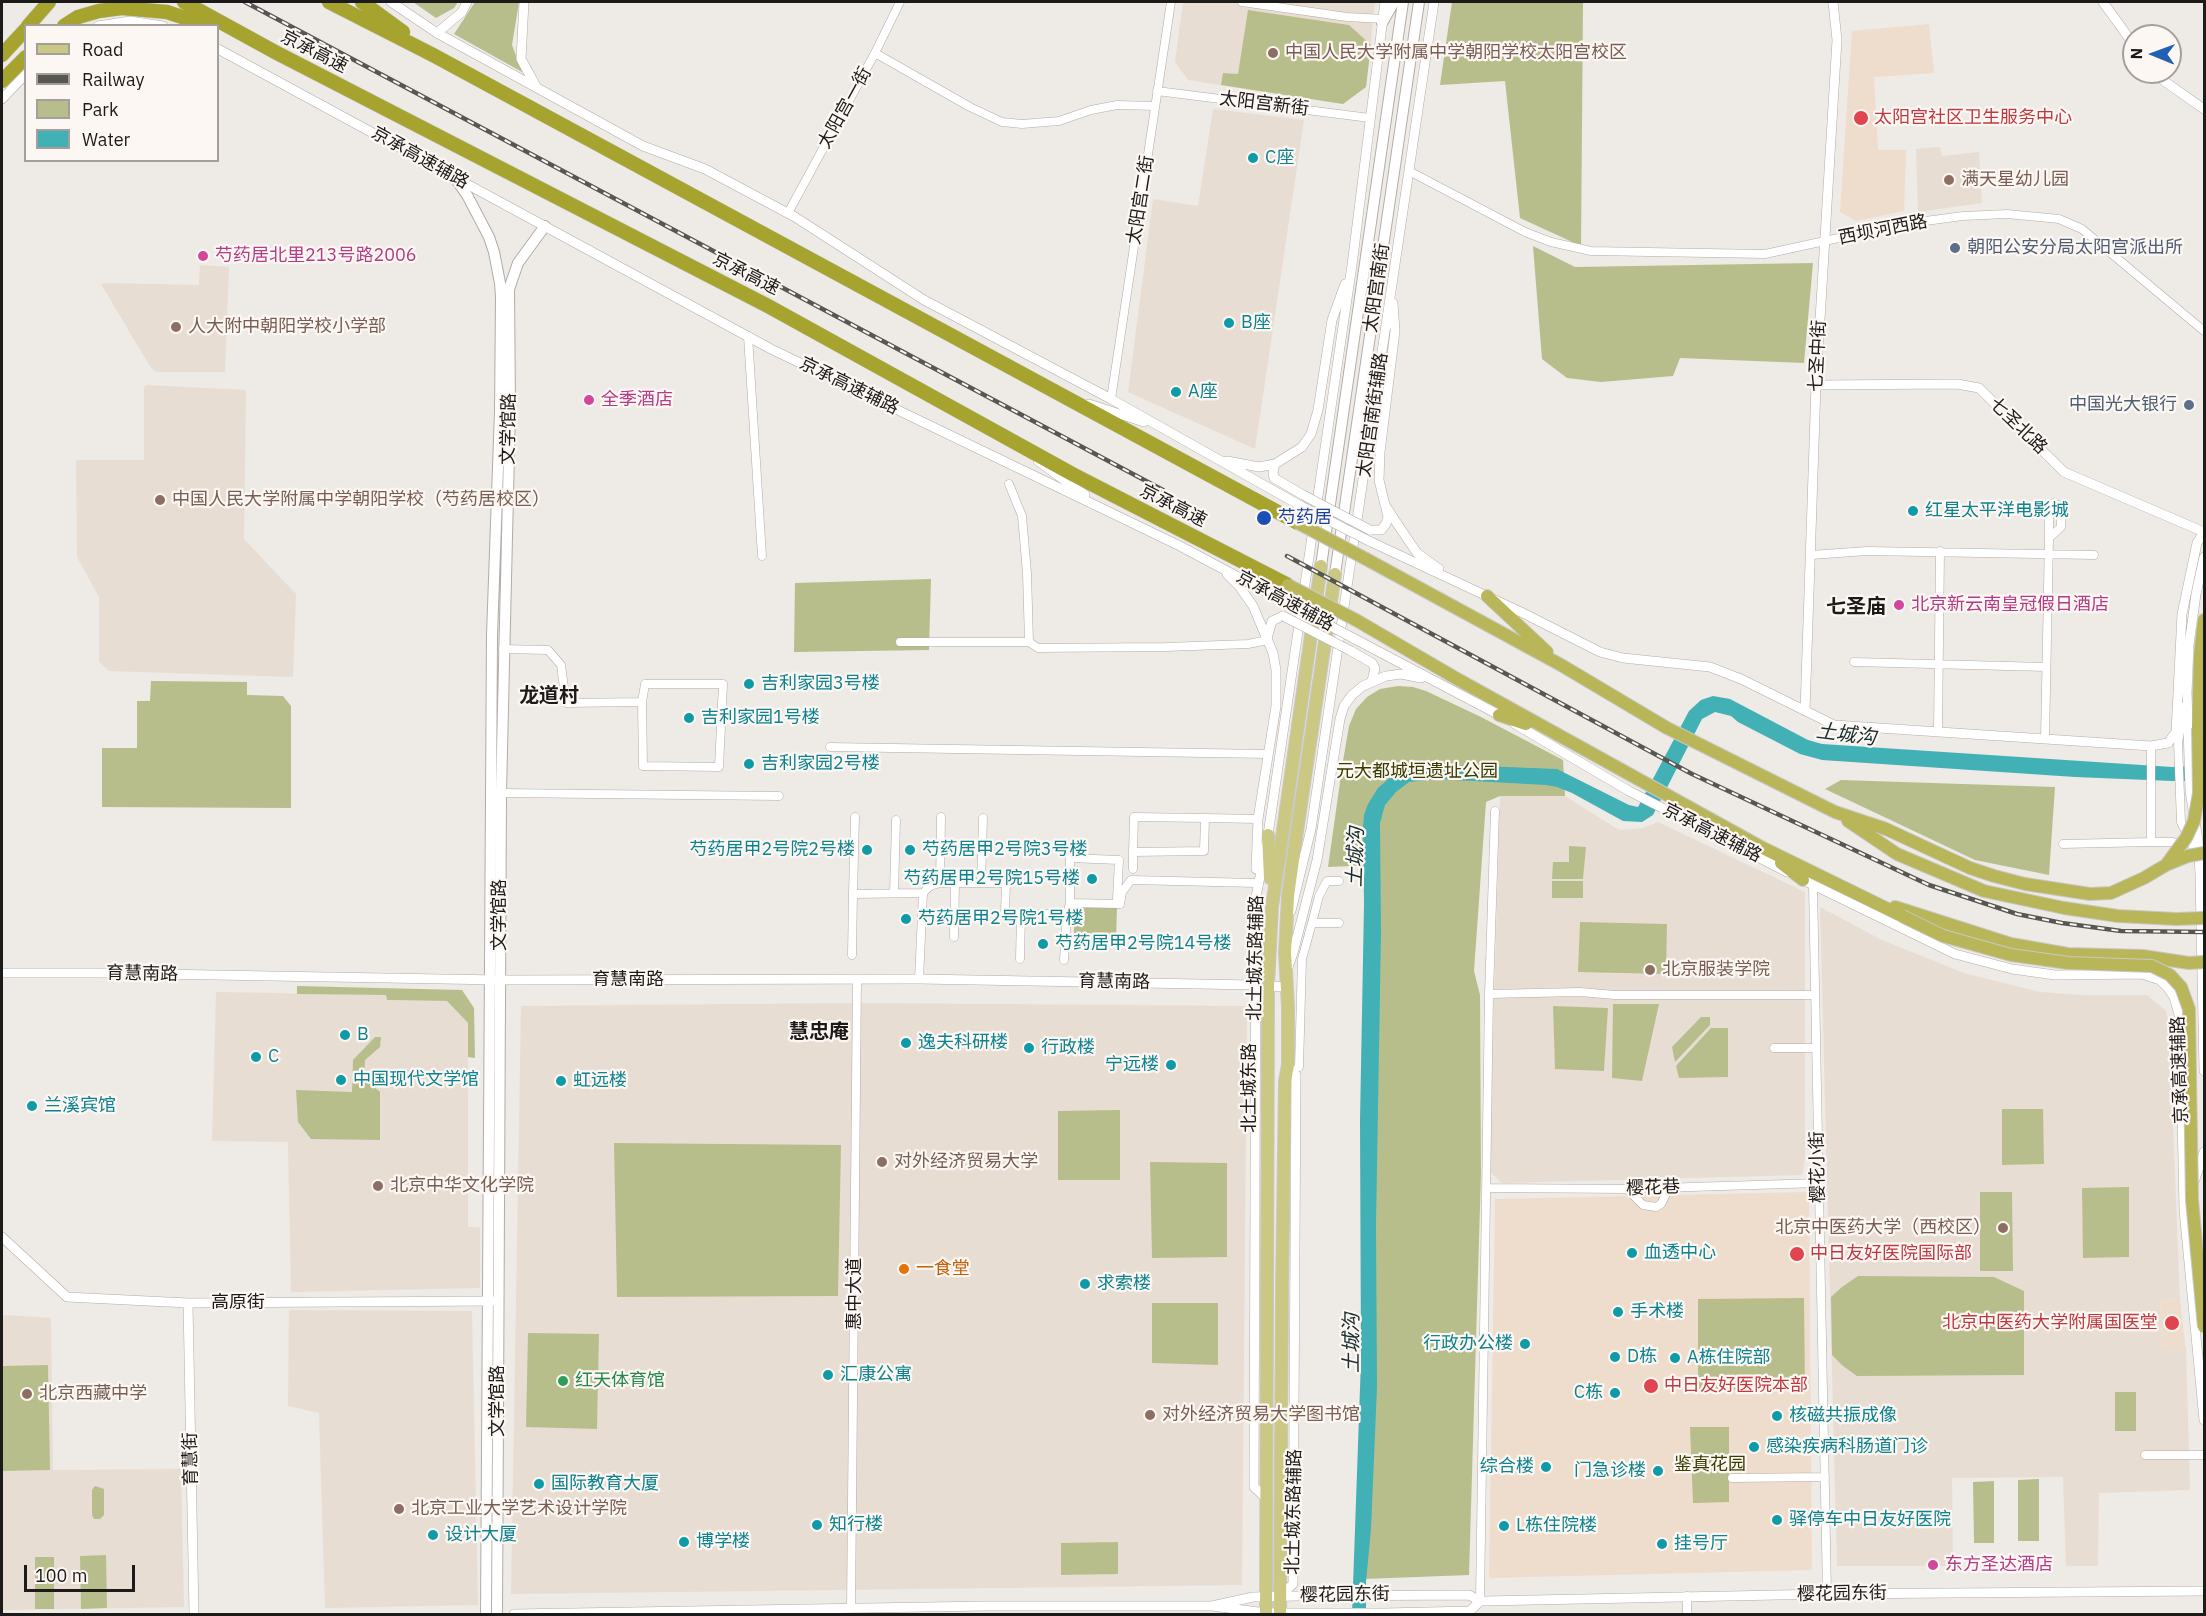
<!DOCTYPE html>
<meta charset="utf-8">
<style>
body{margin:0}
#map{position:relative;width:2206px;height:1616px;overflow:hidden;background:#eeeae5;font-family:"IBM Plex Sans",sans-serif}
canvas{display:block}
.frame{position:absolute;inset:0;border:3px solid #1d1b1a;pointer-events:none}
.legend{position:absolute;left:24px;top:24px;width:195px;height:138px;box-sizing:border-box;background:#fcf7f3;border:2px solid #a39f9c;margin:0;padding:8px 10px;list-style:none;font-size:18px;color:#1d1b1a}
.legend li{display:flex;align-items:center;gap:12px;height:30px}
.legend b{width:30px;border:2px solid #a39f9c}
.north{position:absolute;left:2122px;top:24px;width:60px;height:60px;box-sizing:border-box;background:#fcf7f3;border:2px solid #a39f9c;border-radius:50%;rotate:271deg;font-size:16px;font-weight:700;line-height:24px;text-align:center;color:#1d1b1a}
.north::after{content:'';display:block;margin:auto;width:21px;height:27px;background:#2160b2;clip-path:polygon(50% 0,100% 100%,50% 72%,0 100%)}
.scale{position:absolute;left:24px;top:1565px;width:111px;height:27px;box-sizing:border-box;border:3px solid #1d1b1a;border-top:0;padding-left:8px;font-size:18px;line-height:21px;white-space:nowrap;color:#1d1b1a;-webkit-text-stroke:4px #fcf7f3;paint-order:stroke}
</style>
<div id="map">
<canvas width="2206" height="1616"></canvas>
<div class="frame"></div>
<ul class="legend">
<li><b style="height:8px;background:#cac882"></b>Road</li>
<li><b style="height:8px;background:#585653"></b>Railway</li>
<li><b style="height:16px;background:#b8be8b"></b>Park</li>
<li><b style="height:16px;background:#41b1b6"></b>Water</li>
</ul>
<div class="north">N</div>
<div class="scale">100 m</div>
</div>
<script>
const ctx = document.querySelector('canvas').getContext('2d');
ctx.lineJoin = 'round';
function paint(path, color) { ctx.fillStyle = color; ctx.fill(path, 'evenodd'); }
const poly = rows => new Path2D(rows.map(r => 'M' + r).join(''));
function stroke(path, color, width, dash) { ctx.strokeStyle = color; ctx.lineWidth = width; ctx.lineCap = dash ? 'butt' : 'round'; ctx.setLineDash(dash || []); ctx.stroke(path); }
function write(font, color, halo, rows, align = 'center') {
  ctx.font = font + ' "IBM Plex Sans","Noto Sans SC",sans-serif'; ctx.lineWidth = 4.5; ctx.setLineDash([]); ctx.textBaseline = 'middle'; ctx.strokeStyle = halo; ctx.fillStyle = color; for (const [text, x, y, turn = 0] of rows) {
    ctx.save(); ctx.translate(x, y); ctx.rotate((+turn || 0) * Math.PI / 180); ctx.textAlign = isNaN(turn) ? turn : align; if (halo) ctx.strokeText(text, 0, 0); ctx.fillText(text, 0, 0); ctx.restore();
  }
}
paint(poly([
 [1183,2,1375,2,1366,87,1343,104,1188,80,1175,62],
 [1213,109,1304,120,1255,449,1128,392,1153,199,1198,206],
 [1940,147,1942,156,1979,152,1982,203,1918,212,1916,149],
 [200,265,229,267,225,372,156,372,151,368,101,284,103,283,199,285],
 [146,385,246,390,244,539,296,594,293,677,109,671,99,662,99,597,77,557,76,460,144,460,144,388],
 [1500,796,1565,796,1619,830,1643,828,1658,822,1805,892,1805,1159,1802,1175,1502,1183,1489,1171],
 [1820,907,1882,940,1964,973,2040,992,2082,995,2147,995,2166,1011,2169,1025,2180,1300,2160,1299,2162,1348,2186,1350,2190,1490,2099,1493,2098,1566,2066,1566,2063,1477,1952,1478,1953,1566,1837,1566],
 [216,992,386,995,387,1000,447,1001,468,1023,468,1227,480,1227,480,1288,291,1292,288,1142,212,1141],
 [857,1003,1247,1006,1242,1585,511,1594,521,1006],
 [289,1310,472,1311,478,1605,325,1608,319,1413,288,1406],
 [2,1315,51,1318,53,1470,181,1469,184,1607,2,1610]
]), '#e8ddd3');
paint(poly([
 [1929,24,1934,73,1874,77,1878,150,1906,150,1904,211,1856,221,1840,212,1852,31],
 [1809,1192,1812,1570,1489,1578,1495,1199],
 [2160,1299,2180,1300,2186,1350,2162,1349]
]), '#edc');
paint(poly([
 [413,2,458,2,454,8,436,18],
 [475,2,519,2,512,45,522,72,454,34],
 [1452,2,1583,2,1581,246,1520,218,1505,81,1440,85],
 [1248,10,1349,25,1371,45,1366,87,1343,104,1221,85,1223,73,1238,74],
 [1533,246,1575,267,1813,263,1804,363,1680,358,1673,376,1601,382,1567,378,1542,359],
 [931,579,929,650,794,652,795,583],
 [151,681,247,682,247,695,283,696,291,706,291,808,102,807,102,748,137,748,137,701,150,701],
 [1398,686,1413,687,1426,691,1481,717,1563,760,1565,796,1500,796,1486,802,1474,971,1480,995,1481,1173,1469,1575,1364,1579,1373,865,1328,867,1343,761,1349,726,1356,709,1367,697,1380,689],
 [1841,780,2055,787,2049,875,1975,860,1825,789],
 [1569,846,1586,847,1583,879,1552,879,1553,862,1569,862],
 [1552,881,1583,881,1583,898,1552,898],
 [1074,905,1117,906,1116,943,1074,943],
 [1580,922,1667,924,1666,974,1578,972],
 [297,986,462,990,474,1008,475,1058,468,1057,468,1023,447,1001,387,1000,386,995,297,994],
 [1613,1004,1659,1004,1642,1081,1612,1078],
 [1553,1006,1608,1008,1604,1071,1555,1069],
 [1701,1017,1710,1017,1710,1025,1675,1062,1672,1047],
 [1711,1028,1728,1028,1728,1077,1679,1078,1676,1066],
 [375,1037,381,1037,380,1047,365,1060,364,1078,380,1092,380,1140,311,1139,298,1122,296,1090,352,1092,353,1060],
 [2002,1109,2043,1109,2044,1164,2002,1165],
 [1120,1110,1120,1180,1058,1180,1058,1111],
 [614,1143,841,1145,838,1296,617,1297],
 [1150,1162,1227,1163,1227,1257,1152,1258],
 [2129,1187,2129,1257,2083,1258,2082,1188],
 [1980,1192,2012,1192,2013,1271,1980,1271],
 [1858,1276,1994,1277,2024,1291,2024,1375,1857,1376,1843,1366,1832,1355,1831,1297,1842,1287],
 [1804,1298,1805,1389,1698,1390,1698,1299],
 [1152,1303,1218,1303,1218,1365,1152,1363],
 [528,1333,599,1334,597,1429,526,1427],
 [48,1365,50,1470,2,1471,2,1366],
 [2115,1392,2136,1392,2136,1431,2115,1431],
 [1690,1427,1729,1427,1729,1502,1693,1503],
 [2039,1479,2039,1541,2018,1541,2018,1480],
 [1994,1481,1994,1543,1974,1543,1973,1482],
 [95,1486,104,1489,104,1515,100,1519,94,1519,92,1515,92,1490],
 [1118,1542,1118,1574,1061,1575,1061,1543],
 [106,1555,107,1608,81,1609,80,1556],
 [35,1557,54,1557,54,1609,35,1609]
]), '#b8be8b');
paint(poly([
 [1713,696,1730,699,1808,740,1822,744,2172,767,2204,766,2204,781,2172,781,2075,777,1822,760,1800,754,1738,722,1731,716,1715,712,1702,719,1653,815,1642,822,1623,821,1572,793,1557,787,1546,785,1436,779,1409,782,1396,792,1385,805,1380,823,1381,932,1376,1225,1377,1387,1371,1529,1366,1582,1366,1614,1352,1614,1361,1360,1360,1121,1364,904,1363,827,1364,815,1368,804,1378,788,1393,775,1407,767,1432,764,1557,769,1629,805,1638,807,1689,711,1701,700]
]), '#41b1b6');
const minor = poly([
 [1242,2,1347,17,1383,19],
 [875,53,970,107,1002,122,1022,124,1059,121,1091,110,1117,105,1155,106],
 [1157,91,1370,118],
 [1409,171,1525,232,1551,242,1591,251,1765,254,1903,224,1963,216,2007,214,2059,219,2082,229,2204,331],
 [788,213,875,53,900,2],
 [748,336,762,556],
 [1111,399,1171,2],
 [1009,484,1022,516,1027,573,1029,642,1038,648,1166,647,1248,644,1268,640],
 [1811,555,1867,551,2094,555],
 [900,642,1029,642],
 [503,649,548,650,561,665,566,703,642,702],
 [1854,662,2046,667],
 [645,684,723,684,719,767,643,766,642,702,645,684],
 [2185,706,2178,742,2181,822,2193,847,2196,858],
 [1938,731,1940,551],
 [2045,739,2049,538,2061,527,2061,506,2053,503,2049,508,2049,538],
 [830,747,1267,754],
 [501,793,779,796],
 [1205,818,1134,817,1133,852,1204,851,1205,818,1258,819],
 [2151,842,2151,746],
 [2063,844,2151,842,2173,842,2184,845],
 [1133,869,1133,852],
 [940,883,941,817],
 [981,883,983,818],
 [1813,885,1827,1594],
 [894,893,896,820],
 [923,893,930,886,940,883,1006,883,1005,913,1067,914,1070,903,1120,904,1122,892,1131,880,1256,883],
 [853,894,855,817],
 [1070,903,1070,858,1119,860,1117,899],
 [1312,923,1319,896,1327,881,1339,881],
 [954,937,955,883],
 [852,955,853,894,923,893,919,979],
 [1020,959,1021,914],
 [1064,960,1067,914],
 [1489,994,1580,992,1615,995,1815,995],
 [1774,1048,1816,1048],
 [1299,1067,1302,959,1312,923,1339,923],
 [1487,1188,1627,1189,1819,1183],
 [1627,1189,1643,1205,1656,1207,1661,1204,1669,1188],
 [2145,1455,2204,1455],
 [1732,1478,1825,1477],
 [1480,1601,1489,994,1495,811],
 [851,1608,857,980],
 [1687,1614,1687,1596]
]);
const tertiary = poly([
 [391,2,437,33,643,146,705,169,795,217,924,300,1111,399,1301,506],
 [524,2,521,59,537,88],
 [2103,2,2134,45],
 [98,26,130,21,163,26],
 [437,33,462,12,467,2],
 [218,49,771,349,1180,546,1285,602],
 [2156,72,2164,81,2204,109],
 [2,99,26,74],
 [1393,303,1395,331,1380,452,1379,480,1385,505,1398,525,1417,553,1439,569],
 [1816,385,1957,384,1979,388,2064,472,2204,532],
 [1089,404,1144,422],
 [1038,461,1085,495],
 [1227,461,1259,467,1275,464,1302,447,1311,434,1318,410,1332,320,1345,284],
 [1275,464,1273,472,1274,478,1303,495],
 [1370,530,1381,530,1386,524,1388,517,1386,509],
 [1369,541,1521,612,1600,652,1623,658,1710,667,1741,679,1834,725,2151,746,2168,743,2176,732,2182,614,2197,543,2204,532],
 [2204,557,2196,594,2189,645,2187,693,2190,791,2198,840,2200,874,2204,1071],
 [1227,574,1239,586,1253,606,1273,653,1276,670,1276,706,1258,819,1256,869],
 [1267,638,1272,621,1283,616],
 [1353,638,1503,717],
 [1351,651,1372,663,1375,668,1372,681],
 [1805,711,1816,385,1837,40,1833,2],
 [1515,724,1629,791,1787,872],
 [1799,878,1955,954,2012,969,2055,975,2142,974,2160,980,2167,987,2174,997,2180,1018,2184,1210,2204,1420],
 [1291,911,1311,829,1434,2],
 [1287,970,1293,953,1317,860,1340,719,1344,706,1352,695,1363,686,1386,676,1401,674,1421,678],
 [2,973,99,973,500,980,919,979,1255,985,1287,987],
 [2194,1182,2204,1152],
 [2,1237,67,1297,188,1303,495,1301],
 [188,1303,194,1614],
 [1267,1499,1254,1487,1256,897,1268,835,1352,265,1385,2],
 [1280,1596,1293,1584,1296,1075,1288,1065],
 [1212,1606,1253,1597,1298,1596,1469,1595,1480,1601,1484,1601,1827,1594,2204,1591],
 [514,1614,986,1606,1212,1606,1266,1613,1385,1613,1470,1611,1480,1601]
]);
const secondary = poly([
 [1382,23,1394,2],
 [453,175,467,195,489,237,494,252,500,283,501,297,500,412,492,635,486,1614],
 [1321,566,1403,2],
 [1335,574,1419,2],
 [497,1614,501,793,510,409,509,289,518,263,545,226]
]);
const primary = poly([
 [1268,835,1270,878],
 [1266,1614,1268,986,1272,907,1321,566],
 [1280,1614,1282,1290,1285,1081,1288,1065,1288,1008,1285,952,1288,896,1296,838,1335,574]
]);
const trunk = poly([
 [1366,559,1561,665,1667,728,1835,812,1886,829,1970,868,1994,876,2025,884,2090,894,2111,893,2144,878,2166,865],
 [1487,596,1547,652],
 [1356,620,1459,680,1761,847,1902,916],
 [1499,715,1526,724],
 [2198,728,2200,655,2204,620],
 [1848,821,1897,854,1984,891,2064,908,2118,916,2176,919],
 [1781,863,1803,880],
 [1895,907,2011,944,2068,954,2143,956,2189,963]
]);
const motorway = poly([
 [184,2,275,52,768,306,1074,475,1288,585],
 [329,2,433,55,1298,523],
 [362,2,403,32],
 [167,12,209,26],
 [28,26,49,2],
 [64,26,78,17,99,11,122,8],
 [2,55,26,29],
 [2,81,26,57]
]);
stroke(minor, '#b1aca8', 9);
stroke(tertiary, '#b1aca8', 10);
stroke(secondary, '#b1aca8', 12);
stroke(primary, '#c9c8c8', 14);
stroke(trunk, '#c9c8c8', 14);
stroke(motorway, '#c9c8c8', 15);
stroke(minor, '#fff', 8);
stroke(tertiary, '#fff', 9);
stroke(secondary, '#fff', 10);
stroke(primary, '#cac882', 12);
stroke(trunk, '#b8b658', 12);
stroke(motorway, '#a6a42f', 14);
const rail = poly([
 [245,2,1163,490],
 [1287,556,1692,774,1929,885,2017,914,2062,923,2121,931,2204,932]
]);
stroke(rail, '#585653', 4.5);
stroke(rail, '#fcf7f3', 2, [7]);
const tertiaryBridge = poly([
 [1303,495,1370,530],
 [1301,506,1369,541],
 [1285,602,1353,638],
 [1283,616,1351,651]
]);
const trunkBridge = poly([
 [1298,523,1366,559],
 [1288,585,1356,620],
 [2166,865,2186,838,2194,821,2199,793,2198,728],
 [2166,865,2188,856,2204,853],
 [1902,916,1943,936,2011,955,2068,963,2152,966,2170,975,2181,987,2189,1009,2192,1200,2204,1327],
 [2176,919,2204,918],
 [2189,963,2204,962]
]);
const motorwayBridge = poly([
 [122,8,167,12]
]);
stroke(tertiaryBridge, '#b1aca8', 10, []);
stroke(trunkBridge, '#c9c8c8', 14, []);
stroke(motorwayBridge, '#c9c8c8', 15, []);
stroke(tertiaryBridge, '#fff', 9);
stroke(trunkBridge, '#b8b658', 12);
stroke(motorwayBridge, '#a6a42f', 14);
for (const [x, y, r, color] of [
 [1273,53,6,"#8d6e63"],
 [1861,118,8,"#e0444e"],
 [1253,158,6,"#0f9aa8"],
 [1949,180,6,"#8d6e63"],
 [1955,248,6,"#5c6f8a"],
 [203,256,6,"#d1479c"],
 [1229,323,6,"#0f9aa8"],
 [176,327,6,"#8d6e63"],
 [1176,392,6,"#0f9aa8"],
 [589,400,6,"#d1479c"],
 [2189,405,6,"#5c6f8a"],
 [160,500,6,"#8d6e63"],
 [1913,511,6,"#0f9aa8"],
 [1264,518,8,"#1a4fb4"],
 [1899,605,6,"#d1479c"],
 [749,684,6,"#0f9aa8"],
 [689,718,6,"#0f9aa8"],
 [749,764,6,"#0f9aa8"],
 [867,850,6,"#0f9aa8"],
 [910,850,6,"#0f9aa8"],
 [1092,879,6,"#0f9aa8"],
 [906,919,6,"#0f9aa8"],
 [1043,944,6,"#0f9aa8"],
 [1650,970,6,"#8d6e63"],
 [345,1035,6,"#0f9aa8"],
 [906,1043,6,"#0f9aa8"],
 [1029,1048,6,"#0f9aa8"],
 [256,1057,6,"#0f9aa8"],
 [1171,1065,6,"#0f9aa8"],
 [341,1080,6,"#0f9aa8"],
 [561,1081,6,"#0f9aa8"],
 [32,1106,6,"#0f9aa8"],
 [882,1162,6,"#8d6e63"],
 [378,1186,6,"#8d6e63"],
 [2003,1228,6,"#8d6e63"],
 [1632,1253,6,"#0f9aa8"],
 [1797,1254,8,"#e0444e"],
 [904,1269,6,"#e8710a"],
 [1085,1284,6,"#0f9aa8"],
 [1618,1312,6,"#0f9aa8"],
 [2172,1323,8,"#e0444e"],
 [1525,1344,6,"#0f9aa8"],
 [1615,1357,6,"#0f9aa8"],
 [1675,1358,6,"#0f9aa8"],
 [828,1375,6,"#0f9aa8"],
 [563,1381,6,"#2e9e5b"],
 [1651,1386,8,"#e0444e"],
 [1615,1393,6,"#0f9aa8"],
 [27,1394,6,"#8d6e63"],
 [1150,1415,6,"#8d6e63"],
 [1777,1416,6,"#0f9aa8"],
 [1754,1447,6,"#0f9aa8"],
 [1546,1467,6,"#0f9aa8"],
 [1658,1471,6,"#0f9aa8"],
 [539,1484,6,"#0f9aa8"],
 [399,1509,6,"#8d6e63"],
 [1777,1520,6,"#0f9aa8"],
 [817,1525,6,"#0f9aa8"],
 [1504,1526,6,"#0f9aa8"],
 [433,1535,6,"#0f9aa8"],
 [684,1542,6,"#0f9aa8"],
 [1662,1544,6,"#0f9aa8"],
 [1933,1565,6,"#d1479c"]
]) { const dot = new Path2D(); dot.arc(x, y, r, 0, 2 * Math.PI); ctx.fillStyle = color; ctx.fill(dot); stroke(dot, '#fcf7f3', 2); }
write('18px', '#1d1b1a', '#fcf7f3', [
 ["京承高速",314,52,27],
 ["太阳宫新街",1264,104,7],
 ["太阳宫一街",845,108,-61],
 ["京承高速辅路",420,158,29],
 ["太阳宫二街",1141,200,-81],
 ["西坝河西路",1883,230,-11],
 ["京承高速",746,274,27],
 ["太阳宫南街",1377,288,-82],
 ["七圣中街",1818,356,-87],
 ["京承高速辅路",849,386,26],
 ["太阳宫南街辅路",1373,415,-82],
 ["七圣北路",2018,426,44],
 ["文学馆路",509,429,-89],
 ["京承高速",1173,506,27],
 ["京承高速辅路",1285,601,28],
 ["京承高速辅路",1712,833,27],
 ["文学馆路",500,915,-90],
 ["北土城东路辅路",1256,958,-89],
 ["育慧南路",142,974,1],
 ["育慧南路",628,980],
 ["育慧南路",1114,982,1],
 ["京承高速辅路",2180,1070,-92],
 ["北土城东路",1250,1088,-90],
 ["樱花小街",1818,1167,-91],
 ["樱花巷",1653,1188,-2],
 ["惠中大道",855,1294,-90],
 ["高原街",238,1303],
 ["文学馆路",498,1401,-90],
 ["育慧街",191,1459,-91],
 ["北土城东路辅路",1294,1512,-89],
 ["樱花园东街",1842,1594,-1],
 ["樱花园东街",1345,1595,-1]
]);
write('18px', '#785e54', '#fcf7f3', [
 ["中国人民大学附属中学朝阳学校太阳宫校区",1285,53],
 ["满天星幼儿园",1961,180],
 ["人大附中朝阳学校小学部",188,327],
 ["中国人民大学附属中学朝阳学校（芍药居校区）",172,500],
 ["北京服装学院",1662,970],
 ["对外经济贸易大学",894,1162],
 ["北京中华文化学院",390,1186],
 ["北京中医药大学（西校区）",1991,1228,"right"],
 ["北京西藏中学",39,1394],
 ["对外经济贸易大学图书馆",1162,1415],
 ["北京工业大学艺术设计学院",411,1509]
], 'left');
write('18px', '#be3a42', '#fcf7f3', [
 ["太阳宫社区卫生服务中心",1874,118],
 ["中日友好医院国际部",1810,1254],
 ["北京中医药大学附属国医堂",2158,1323,"right"],
 ["中日友好医院本部",1664,1386]
], 'left');
write('18px', '#0d838f', '#fcf7f3', [
 ["C座",1265,158],
 ["B座",1241,323],
 ["A座",1188,392],
 ["红星太平洋电影城",1925,511],
 ["吉利家园3号楼",761,684],
 ["吉利家园1号楼",701,718],
 ["吉利家园2号楼",761,764],
 ["芍药居甲2号院2号楼",855,850,"right"],
 ["芍药居甲2号院3号楼",922,850],
 ["芍药居甲2号院15号楼",1080,879,"right"],
 ["芍药居甲2号院1号楼",918,919],
 ["芍药居甲2号院14号楼",1055,944],
 ["B",357,1035],
 ["逸夫科研楼",918,1043],
 ["行政楼",1041,1048],
 ["C",268,1057],
 ["宁远楼",1159,1065,"right"],
 ["中国现代文学馆",353,1080],
 ["虹远楼",573,1081],
 ["兰溪宾馆",44,1106],
 ["血透中心",1644,1253],
 ["求索楼",1097,1284],
 ["手术楼",1630,1312],
 ["行政办公楼",1513,1344,"right"],
 ["D栋",1627,1357],
 ["A栋住院部",1687,1358],
 ["汇康公寓",840,1375],
 ["C栋",1603,1393,"right"],
 ["核磁共振成像",1789,1416],
 ["感染疾病科肠道门诊",1766,1447],
 ["综合楼",1534,1467,"right"],
 ["门急诊楼",1646,1471,"right"],
 ["国际教育大厦",551,1484],
 ["驿停车中日友好医院",1789,1520],
 ["知行楼",829,1525],
 ["L栋住院楼",1516,1526],
 ["设计大厦",445,1535],
 ["博学楼",696,1542],
 ["挂号厅",1674,1544]
], 'left');
write('18px', '#4e5e75', '#fcf7f3', [
 ["朝阳公安分局太阳宫派出所",1967,248],
 ["中国光大银行",2177,405,"right"]
], 'left');
write('18px', '#b23c85', '#fcf7f3', [
 ["芍药居北里213号路2006",215,256],
 ["全季酒店",601,400],
 ["北京新云南皇冠假日酒店",1911,605],
 ["东方圣达酒店",1945,1565]
], 'left');
write('18px', '#164399', '#fcf7f3', [
 ["芍药居",1278,518]
], 'left');
write('18px', '#393c00', '#fcf7f3', [
 ["元大都城垣遗址公园",1417,772],
 ["鉴真花园",1710,1465]
]);
write('18px', '#c56008', '#fcf7f3', [
 ["一食堂",916,1269]
], 'left');
write('18px', '#27864d', '#fcf7f3', [
 ["红天体育馆",575,1381]
], 'left');
write('bold 20px', '#1d1b1a', '#fcf7f3', [
 ["七圣庙",1856,607],
 ["龙道村",549,696],
 ["慧忠庵",819,1032]
]);
write('italic 20px', '#1a2e2f', '#fcf7f3', [
 ["土城沟",1846,735,7],
 ["土城沟",1356,857,-88],
 ["土城沟",1352,1343,-90]
]);
</script>
